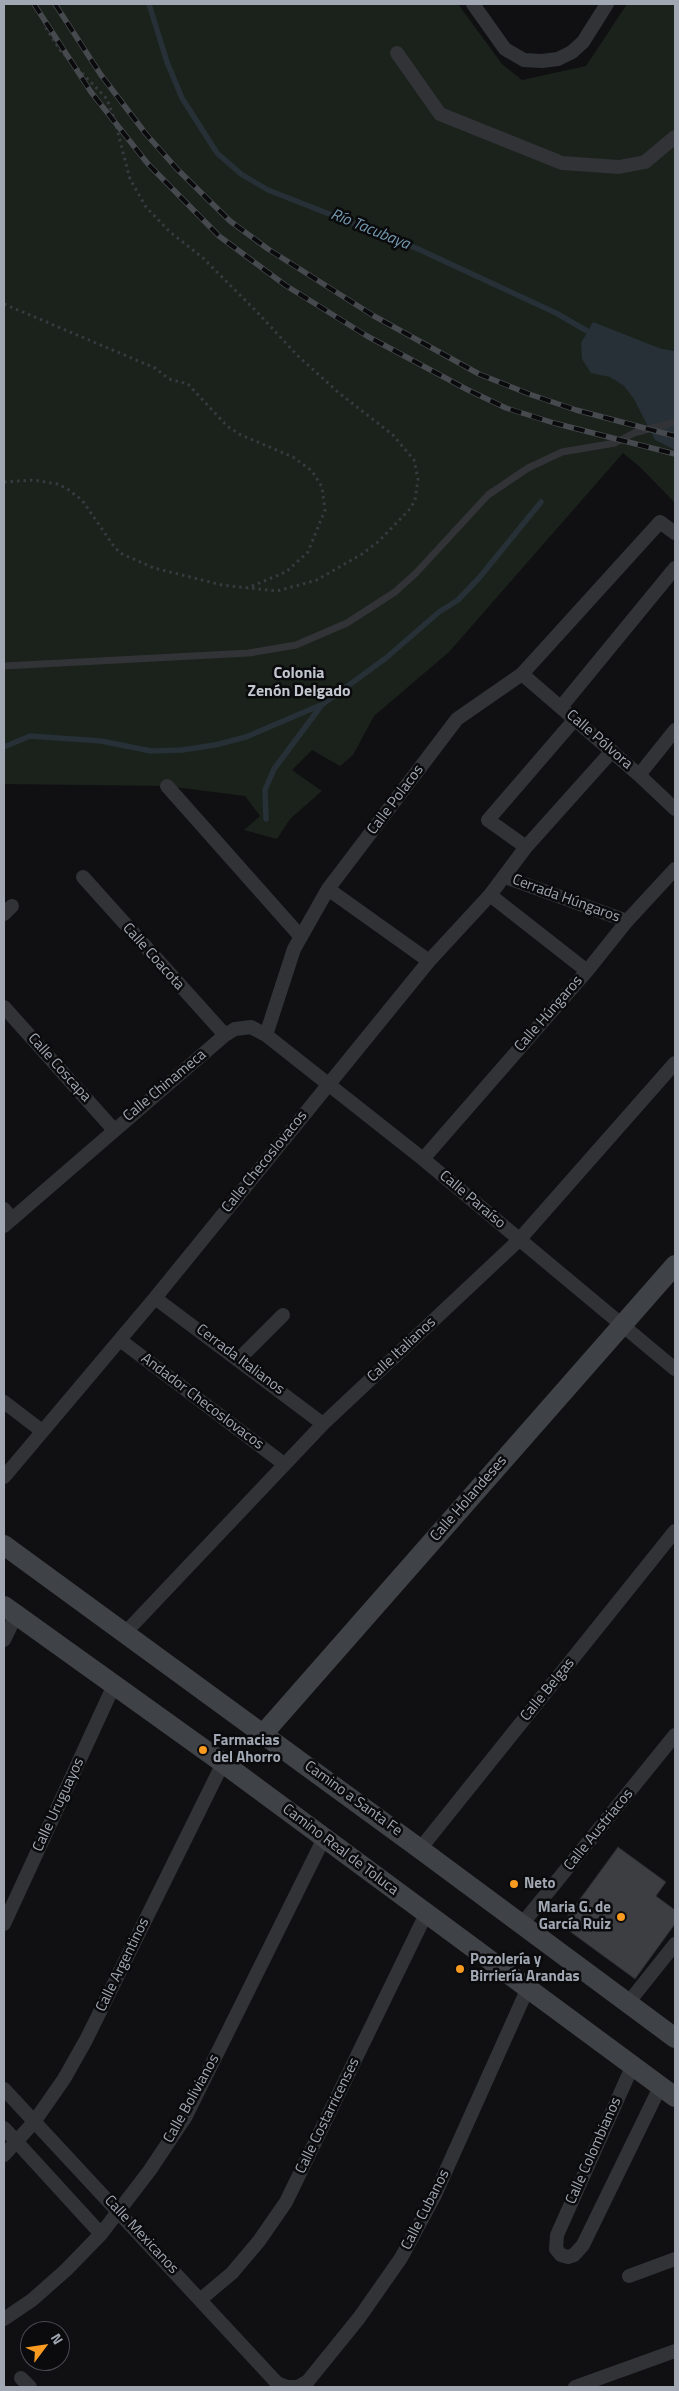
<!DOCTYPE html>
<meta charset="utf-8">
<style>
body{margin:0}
#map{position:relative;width:679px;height:2391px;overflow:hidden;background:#101012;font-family:"Titillium Web",sans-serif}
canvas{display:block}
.frame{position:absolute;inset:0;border:5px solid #a1a8b3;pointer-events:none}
.north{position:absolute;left:20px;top:2321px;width:50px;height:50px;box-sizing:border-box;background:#0b0b0d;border:1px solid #474a4f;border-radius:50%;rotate:59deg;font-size:14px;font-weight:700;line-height:20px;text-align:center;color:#a1a8b3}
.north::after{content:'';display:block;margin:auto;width:18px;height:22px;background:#f99b21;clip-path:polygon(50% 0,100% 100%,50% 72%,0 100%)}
</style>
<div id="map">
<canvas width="679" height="2391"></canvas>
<div class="frame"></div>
<div class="north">N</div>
</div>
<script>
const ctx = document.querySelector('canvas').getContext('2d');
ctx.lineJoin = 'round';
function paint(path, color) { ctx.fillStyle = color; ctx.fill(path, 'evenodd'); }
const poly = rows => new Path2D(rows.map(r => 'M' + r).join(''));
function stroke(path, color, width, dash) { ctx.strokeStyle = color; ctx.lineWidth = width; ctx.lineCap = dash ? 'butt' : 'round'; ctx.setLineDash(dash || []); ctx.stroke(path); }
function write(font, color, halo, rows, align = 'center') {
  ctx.font = font + ' "Titillium Web",sans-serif'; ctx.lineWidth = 5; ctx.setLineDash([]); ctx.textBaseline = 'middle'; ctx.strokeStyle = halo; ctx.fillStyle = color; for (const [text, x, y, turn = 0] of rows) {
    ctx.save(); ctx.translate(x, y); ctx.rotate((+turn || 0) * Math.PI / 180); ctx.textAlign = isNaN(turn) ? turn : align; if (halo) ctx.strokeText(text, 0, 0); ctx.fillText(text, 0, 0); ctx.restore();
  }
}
paint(poly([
 [4,4,458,4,502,64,522,80,586,66,627,4,675,4,675,351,659,348,675,367,675,503,641,468,623,453,449,652,374,716,353,755,340,766,312,750,292,770,322,791,290,819,277,839,244,830,260,816,245,796,167,786,4,784]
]), '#1a221b');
paint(poly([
 [593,322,659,348,675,351,675,450,655,440,634,399,624,386,610,377,591,373,582,359,581,343]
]), '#263036');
stroke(poly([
 [149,4,167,62,182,98,217,153,241,174,268,190,416,248,556,313,594,335],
 [4,747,30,736,101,741,151,751,182,750,215,745,246,737,323,704,386,658,439,612,458,600,479,578,541,502],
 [266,819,265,790,274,769,321,706]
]), '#263036', 5.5);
const building = poly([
 [618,1847,666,1882,656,1896,675,1910,675,1924,635,1979,561,1925,618,1847]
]);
paint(building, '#3c3e42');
stroke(building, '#2a2a2e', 1);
stroke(poly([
 [4,304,155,368,169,379,188,384,227,426,241,435,293,457,312,471,322,487,325,510,308,552,286,572,247,588],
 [4,482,33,480,57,484,66,488,82,500,113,545,120,553,154,568,222,585,277,591,317,580,362,554,379,541,410,509,415,500,418,479,414,460,393,435,339,393,298,356,257,312,203,258,170,232,146,207,130,179,114,118,107,99,60,50,47,30,37,4]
]), '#373a3e', 3, [2.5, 4]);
stroke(poly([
 [4,666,249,653,296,645,347,623,395,592,416,573,488,495,528,468,562,452,615,443,634,433,675,422]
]), '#313337', 7);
stroke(poly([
 [473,4,505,49,524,60,542,61,558,59,572,52,583,42,607,4],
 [397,53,440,114,562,163,619,167,645,162,675,137],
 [522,674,639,775,675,809],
 [561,707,675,568],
 [639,775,675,730],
 [167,786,301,937],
 [526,847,488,820,575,719],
 [83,877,225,1035],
 [505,877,627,921],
 [328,889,429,961],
 [490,895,587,971],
 [4,914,12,906],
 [4,1007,114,1130],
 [266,1035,294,949,328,889,457,719,522,674,660,522,675,533],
 [423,1159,587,971,627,921,675,869],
 [4,1209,12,1219],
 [4,1226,225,1035,235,1029,251,1027,266,1035,423,1159,675,1369],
 [155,1298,323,1424],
 [120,1340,284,1464],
 [239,1359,283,1315],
 [4,1402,42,1431],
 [4,1477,155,1298,429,961,490,895,526,847,612,751],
 [125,1633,323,1424,519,1240,675,1063],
 [4,1640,16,1615],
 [420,1849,675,1531],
 [4,1924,114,1685],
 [522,1924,675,1735],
 [628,2003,675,1944],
 [632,2067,557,2235,556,2249,561,2255,568,2257,574,2255,583,2245,660,2087],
 [4,2089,277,2383,287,2387,298,2387,308,2381,359,2318,401,2258,435,2195,527,1990],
 [4,2128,101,2234],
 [4,2155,34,2122,64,2079,86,2040,223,1763],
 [629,2276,675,2259],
 [201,2299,232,2273,259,2241,286,2202,426,1914],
 [4,2319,32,2300,66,2270,101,2234,150,2170,186,2116,324,1838],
 [21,2378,30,2387],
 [575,2387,675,2351]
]), '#313337', 14);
stroke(poly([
 [4,1545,420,1849,675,2038],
 [4,1606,223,1763,675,2097],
 [263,1734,675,1265]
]), '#3f4247', 20);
const rail = poly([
 [34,4,91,92,148,164,219,236,285,285,367,336,468,390,506,408,554,423,675,454],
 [55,4,101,75,146,134,178,170,230,221,268,249,374,316,479,374,529,394,576,410,675,436]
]);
stroke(rail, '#46494e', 5.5);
stroke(rail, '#0b0b0d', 4, [11]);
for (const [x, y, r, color] of [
 [203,1750,5,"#f99b21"],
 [514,1884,5,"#f99b21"],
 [621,1917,5,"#f99b21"],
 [460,1969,5,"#f99b21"]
]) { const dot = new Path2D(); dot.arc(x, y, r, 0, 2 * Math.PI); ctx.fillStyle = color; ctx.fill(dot); stroke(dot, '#0b0b0d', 2); }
write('15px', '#a1a8b3', '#0b0b0d', [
 ["Calle Pólvora",599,740,41],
 ["Calle Polacos",396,800,-53],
 ["Cerrada Húngaros",566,899,20],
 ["Calle Coacota",153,957,48],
 ["Calle Húngaros",549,1014,-49],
 ["Calle Coscapa",59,1068,48],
 ["Calle Chinameca",165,1086,-40],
 ["Calle Checoslovacos",265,1162,-51],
 ["Calle Paraíso",472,1200,40],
 ["Calle Italianos",402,1350,-43],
 ["Cerrada Italianos",240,1360,37],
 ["Andador Checoslovacos",202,1402,37],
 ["Calle Holandeses",469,1499,-49],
 ["Calle Belgas",548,1690,-51],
 ["Camino a Santa Fe",353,1799,36],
 ["Calle Uruguayos",59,1805,-65],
 ["Calle Austriacos",599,1830,-51],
 ["Camino Real de Toluca",340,1850,37],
 ["Calle Argentinos",123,1965,-64],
 ["Calle Bolivianos",192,2099,-61],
 ["Calle Costarricenses",328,2116,-64],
 ["Calle Colombianos",594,2151,-66],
 ["Calle Cubanos",426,2210,-63],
 ["Calle Mexicanos",141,2235,47]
]);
write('bold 15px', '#a1a8b3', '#0b0b0d', [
 ["Farmacias",213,1741],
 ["del Ahorro",213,1758],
 ["Neto",524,1884],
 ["Maria G. de",611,1908,"right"],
 ["García Ruiz",611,1925,"right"],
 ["Pozolería y",470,1960],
 ["Birriería Arandas",470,1977]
], 'left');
write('italic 16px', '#759bb1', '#0b0b0d', [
 ["Río Tacubaya",370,230,22]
]);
write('bold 16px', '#c2c7cf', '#0b0b0d', [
 ["Colonia",299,674],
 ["Zenón Delgado",299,692]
]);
</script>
